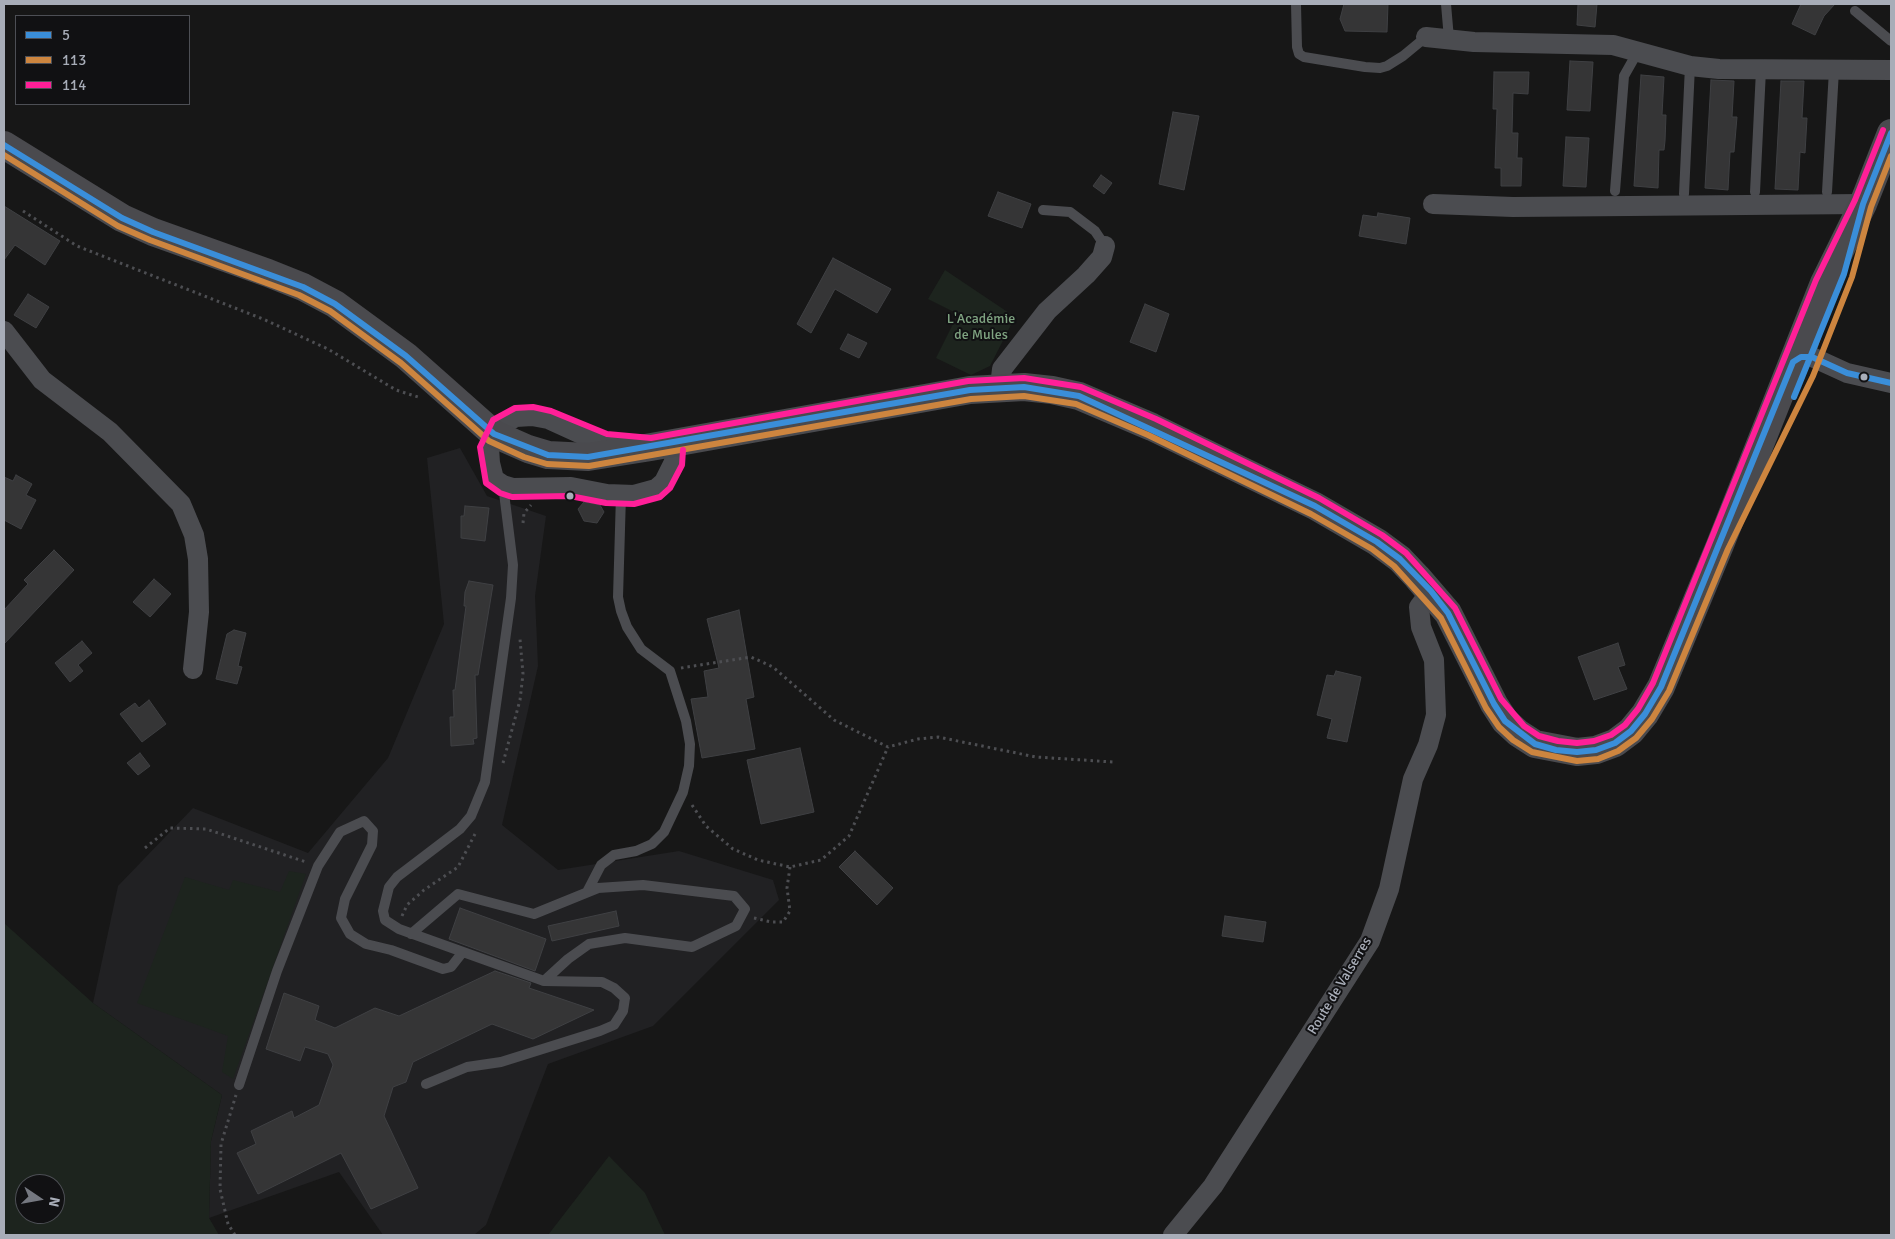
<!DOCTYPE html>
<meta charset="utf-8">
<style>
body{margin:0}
#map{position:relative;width:1895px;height:1239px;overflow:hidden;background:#171717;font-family:Signika,sans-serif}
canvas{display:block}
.frame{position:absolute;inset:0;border:5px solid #a8adb8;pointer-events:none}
.legend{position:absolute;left:15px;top:15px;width:175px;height:90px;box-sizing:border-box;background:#111113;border:1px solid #4d4f55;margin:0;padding:6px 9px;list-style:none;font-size:15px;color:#a8adb8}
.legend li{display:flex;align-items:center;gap:10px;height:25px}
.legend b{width:25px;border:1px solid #4d4f55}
.north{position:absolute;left:15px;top:1174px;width:50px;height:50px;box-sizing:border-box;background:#111113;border:1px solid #4d4f55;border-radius:50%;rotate:102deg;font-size:14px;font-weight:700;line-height:20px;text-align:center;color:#a8adb8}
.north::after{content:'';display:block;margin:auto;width:18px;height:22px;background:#757880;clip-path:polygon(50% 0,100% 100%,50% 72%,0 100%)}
</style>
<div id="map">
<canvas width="1895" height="1239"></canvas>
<div class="frame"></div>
<ul class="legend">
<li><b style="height:6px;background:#3a8ed9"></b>5</li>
<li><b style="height:6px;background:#cd853f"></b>113</li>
<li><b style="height:6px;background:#ff1f98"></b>114</li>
</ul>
<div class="north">N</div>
</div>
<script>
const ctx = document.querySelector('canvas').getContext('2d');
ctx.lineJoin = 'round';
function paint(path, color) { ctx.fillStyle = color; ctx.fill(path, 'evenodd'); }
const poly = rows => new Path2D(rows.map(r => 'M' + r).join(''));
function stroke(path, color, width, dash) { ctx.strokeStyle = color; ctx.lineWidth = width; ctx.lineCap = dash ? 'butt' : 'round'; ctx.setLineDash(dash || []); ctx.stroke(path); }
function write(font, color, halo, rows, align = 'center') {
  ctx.font = font + ' Signika,sans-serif'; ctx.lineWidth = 4; ctx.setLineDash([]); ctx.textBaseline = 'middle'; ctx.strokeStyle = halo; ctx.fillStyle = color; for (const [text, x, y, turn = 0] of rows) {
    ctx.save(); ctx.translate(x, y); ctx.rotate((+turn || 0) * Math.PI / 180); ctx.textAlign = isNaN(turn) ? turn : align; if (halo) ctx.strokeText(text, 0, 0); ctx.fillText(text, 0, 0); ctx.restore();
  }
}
paint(poly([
 [460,448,487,496,546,516,535,596,538,666,502,825,558,870,679,851,773,880,779,900,653,1026,548,1064,486,1225,474,1235,383,1235,339,1172,209,1218,211,1141,222,1095,93,1003,118,886,193,808,308,853,388,758,444,624,427,458]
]), '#212123');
paint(poly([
 [945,270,1015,317,990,366,971,375,936,358,958,314,928,299],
 [289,871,306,874,233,1079,222,1072,228,1036,137,1003,185,877,229,890,233,880,280,892],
 [4,923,93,1003,222,1095,211,1141,209,1218,219,1235,4,1235],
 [25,1184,55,1184,55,1214,25,1214],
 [609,1156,645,1193,665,1235,548,1235]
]), '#1d241e');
const building = poly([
 [1344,4,1388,4,1387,32,1345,31,1340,19,1344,4],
 [1578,4,1597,4,1595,27,1577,25,1578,4],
 [1801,4,1835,4,1824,16,1815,35,1792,24,1801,4],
 [1570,61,1593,62,1590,111,1567,110,1570,61],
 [1494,72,1529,72,1528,94,1513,93,1512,133,1518,133,1517,158,1522,158,1521,186,1501,186,1501,168,1495,168,1497,109,1493,109,1494,72],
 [1641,75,1664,77,1662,115,1666,115,1665,141,1664,150,1659,150,1658,188,1634,186,1641,75],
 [1711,80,1734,81,1732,117,1737,117,1734,152,1730,152,1728,190,1705,188,1711,80],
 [1781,81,1804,81,1802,118,1807,118,1805,153,1800,152,1798,190,1775,189,1781,81],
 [1173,112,1199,116,1184,190,1159,184,1173,112],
 [1566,137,1589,138,1586,187,1563,186,1566,137],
 [1101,175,1112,183,1104,194,1093,186,1101,175],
 [998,192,1031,204,1022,228,988,216,998,192],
 [4,206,60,241,45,265,15,245,4,260,4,206],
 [1378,213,1410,218,1406,244,1359,236,1363,215,1377,217,1378,213],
 [833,258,891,289,877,313,835,289,811,333,797,324,833,258],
 [28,294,49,307,36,328,14,315,28,294],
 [1145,304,1169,314,1156,352,1130,342,1145,304],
 [848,334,867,343,859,358,840,349,848,334],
 [16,475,32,484,26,495,36,500,21,529,4,520,4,477,13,481,16,475],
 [584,502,600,505,604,512,597,523,584,521,578,509,584,502],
 [465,506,489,508,485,541,461,538,461,516,464,516,465,506],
 [54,550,74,570,4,644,4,610,28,584,24,580,54,550],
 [154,579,171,594,150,617,133,602,154,579],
 [469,581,493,585,478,675,475,675,477,738,473,739,474,744,451,746,450,717,454,717,453,690,455,690,466,606,464,606,465,592,469,581],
 [739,610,754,697,746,699,755,749,702,758,691,699,708,697,704,671,719,668,707,619,739,610],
 [234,630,246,633,238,666,242,667,237,684,216,679,227,634,234,630],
 [82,641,92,653,78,665,83,671,70,682,55,663,82,641],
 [1618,643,1625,665,1618,667,1627,689,1594,700,1578,657,1618,643],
 [1336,671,1361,677,1347,742,1327,738,1332,719,1317,715,1327,675,1334,676,1336,671],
 [149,700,166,724,142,742,120,714,135,703,139,708,149,700],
 [800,748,814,812,761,824,747,760,800,748],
 [140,753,150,766,138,775,127,763,140,753],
 [855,851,893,888,877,905,839,867,855,851],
 [460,908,546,939,535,971,449,939,460,908],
 [616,911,619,926,552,941,548,926,616,911],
 [1225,916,1266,922,1263,942,1222,936,1225,916],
 [495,971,531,983,529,988,594,1010,533,1039,492,1024,413,1062,406,1082,393,1087,384,1116,418,1188,371,1209,341,1153,258,1194,237,1153,256,1144,251,1131,292,1111,294,1118,319,1105,333,1065,328,1054,305,1047,300,1061,266,1049,284,993,319,1006,315,1020,335,1028,375,1008,399,1016,495,971]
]);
paint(building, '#353536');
stroke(building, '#3f4043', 1);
stroke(poly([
 [23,211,77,246,263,319,328,349,396,390,418,397],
 [523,523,524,513,531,505],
 [681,668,751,657,773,667,834,720,888,747,918,739,938,737,1036,757,1113,762],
 [503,763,520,700,523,674,520,639],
 [692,805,706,826,733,849,758,860,790,867,821,860,849,836,888,747],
 [145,848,170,828,206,829,306,862],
 [402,916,407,905,424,890,458,867,475,834],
 [754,918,771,922,783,922,790,911,787,888,790,867],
 [235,1235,228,1224,220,1189,221,1144,236,1095]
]), '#4d4e52', 3, [2.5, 4]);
stroke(poly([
 [1296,4,1297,47,1299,54,1304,57,1365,67,1380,68,1387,66,1403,56,1426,37],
 [1446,4,1449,39],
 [1855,11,1891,41],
 [1615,191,1624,76,1637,53],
 [1755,192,1761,70],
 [1827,192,1834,70],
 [1684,194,1690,66],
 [1043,210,1070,212,1095,231,1105,246],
 [587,892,601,865,614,855,636,851,652,844,664,832,683,792,689,766,690,744,686,721,670,671,641,649,627,627,621,611,618,597,621,495],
 [411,934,458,894,534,914,598,888,643,885,734,896,745,909,736,926,692,947,625,938,589,944,568,959,544,981],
 [426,1084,467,1067,501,1062,600,1031,614,1025,623,1011,625,998,614,988,602,982,544,981,399,929,385,920,383,911,389,887,397,877,460,829,471,816,485,782,511,598,513,565,503,485],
 [239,1085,277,971,318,866,340,832,364,821,373,831,372,845,345,899,341,918,350,934,366,944,391,950,443,969,451,967,462,953]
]), '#4b4c50', 10);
stroke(poly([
 [1426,37,1474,42,1613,45,1690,66,1719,69,1891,70],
 [1433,204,1513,207,1863,204],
 [4,331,42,380,110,432,181,504,194,535,198,559,199,612,193,669],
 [1812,333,1806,351,1812,357,1847,373,1891,383],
 [1000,387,1002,369,1047,311,1086,275,1102,257,1105,246],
 [626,446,592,439,548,419,532,416,516,417,499,426,494,434,489,447,490,463,494,479,503,485,513,488,571,487,607,494,634,495,656,489,664,482,674,462,675,443],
 [1173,1235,1213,1186,1370,941,1389,889,1413,779,1428,745,1436,715,1434,660,1421,627,1419,607,1431,591]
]), '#4b4c50', 20);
stroke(poly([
 [4,145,122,218,153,232,268,273,303,287,335,304,406,356,494,434,528,449,548,455,588,457,651,447,970,390,1024,387,1052,390,1079,396,1152,427,1315,506,1377,542,1400,559,1417,577,1448,613,1494,704,1505,721,1518,733,1535,744,1577,752,1596,750,1615,743,1631,731,1645,714,1661,687,1720,545,1824,283,1863,204,1891,133]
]), '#4a4a4e', 28);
stroke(poly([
 [4,145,122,218,153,232,303,287,335,304,406,356,494,434,548,455,588,457,970,390,1024,387,1079,396,1315,506,1377,542,1400,559,1431,591,1448,613,1494,704,1505,721,1535,744,1556,750,1577,752,1596,750,1615,743,1631,731,1645,714,1661,687,1793,362,1801,357,1812,357,1847,373,1891,383],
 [1794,397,1844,274,1863,204,1891,133]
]), '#3a8ed9', 6);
stroke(poly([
 [4,155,118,226,150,240,299,295,330,311,401,363,489,441,524,457,547,464,589,466,971,399,1024,396,1076,404,1148,435,1311,514,1372,549,1394,566,1441,618,1486,708,1499,727,1513,740,1532,752,1577,761,1598,759,1618,751,1636,738,1652,719,1669,691,1728,549,1813,376,1852,277,1871,207,1891,156]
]), '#cd853f', 6);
stroke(poly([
 [683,450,682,465,670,488,660,497,634,504,606,503,570,496,512,497,500,493,486,483,480,447,493,420,515,408,533,407,551,411,607,434,651,438,968,381,1024,378,1081,387,1156,419,1319,498,1382,535,1406,553,1455,608,1501,699,1524,726,1539,736,1558,741,1577,743,1594,741,1611,735,1625,725,1638,709,1653,683,1816,280,1855,200,1883,130]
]), '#ff1f98', 6);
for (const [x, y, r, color] of [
 [1864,377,4.5,"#a8adb8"],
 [570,496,4.5,"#a8adb8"]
]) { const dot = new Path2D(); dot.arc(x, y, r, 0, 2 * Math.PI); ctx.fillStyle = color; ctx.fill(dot); stroke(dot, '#111113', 2); }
write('14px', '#7fa381', '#111113', [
 ["L'Académie",981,319],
 ["de Mules",981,335]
]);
write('14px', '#a8adb8', '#111113', [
 ["Route de Valserres",1340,986,-59]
]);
</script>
